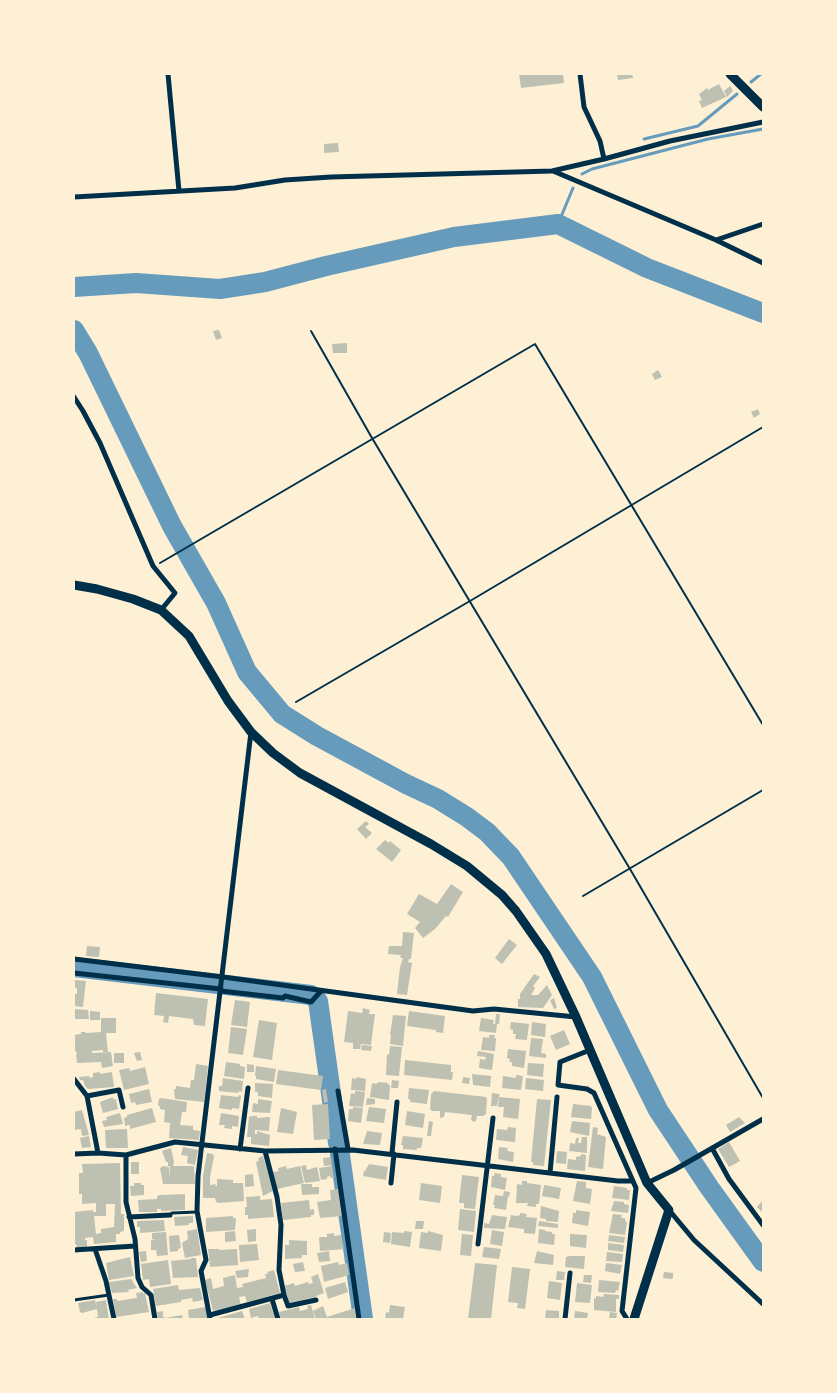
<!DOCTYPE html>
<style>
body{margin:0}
#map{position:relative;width:837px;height:1393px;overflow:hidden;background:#fdf0d5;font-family:"Playfair Display",serif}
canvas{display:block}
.frame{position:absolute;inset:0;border:75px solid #fdf0d5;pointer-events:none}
</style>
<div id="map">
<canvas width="837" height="1393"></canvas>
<div class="frame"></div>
</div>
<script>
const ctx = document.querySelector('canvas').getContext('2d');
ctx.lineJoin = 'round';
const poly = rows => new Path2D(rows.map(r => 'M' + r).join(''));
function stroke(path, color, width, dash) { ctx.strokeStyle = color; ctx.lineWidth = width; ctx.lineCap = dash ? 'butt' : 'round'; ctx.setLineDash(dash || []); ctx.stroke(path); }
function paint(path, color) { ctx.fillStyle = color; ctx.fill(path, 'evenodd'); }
stroke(poly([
 [751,82,761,74],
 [644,139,698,126,737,94],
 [582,174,592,169,708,139,763,129],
 [558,224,573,188]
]), '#669bbc', 3);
stroke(poly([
 [74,287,136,283,220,289,265,282,326,266,454,237,558,224,647,268,763,313],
 [74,330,88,353,172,526,216,603,247,672,282,714,317,736,406,784,438,799,467,817,487,832,511,857,592,977,658,1110,709,1187,763,1262],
 [74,967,311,995,318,1001,338,1143],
 [340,1155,363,1319]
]), '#669bbc', 20);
paint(poly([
 [519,74,563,74,564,83,521,88],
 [617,74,632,74,633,78,618,80],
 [719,84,726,97,702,108,699,101,702,100,699,94,707,88,708,90],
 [730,86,733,91,727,97,724,91],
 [338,143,339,152,324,153,324,144],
 [219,330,222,338,216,340,213,331],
 [347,343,347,353,333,353,332,344],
 [658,370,662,377,655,380,652,374],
 [758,409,760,414,754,418,751,412],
 [366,821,369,824,365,827,372,833,366,839,357,829],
 [385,840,389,843,390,841,401,850,392,862,376,849],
 [451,884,463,892,448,917,446,916,435,929,423,938,415,928,420,922,407,914,419,894,437,904],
 [403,932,414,933,411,959,409,959,408,962,412,963,407,995,397,994,400,967,403,958,400,958,401,955,388,954,389,946,402,946],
 [509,939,517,945,502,964,495,958],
 [87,946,100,947,99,957,86,956],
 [534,974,540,977,533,986,535,988,531,995,538,995,547,985,552,995,543,1008,518,1007,518,999,520,999,520,994],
 [75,980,86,981,83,1007,74,1006,74,993,77,994,77,988,74,988],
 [156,993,208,999,205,1026,194,1025,193,1019,169,1016,168,1023,163,1022,164,1016,154,1015],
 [554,998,557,1008,554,1009,550,1000],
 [235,1000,250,1002,247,1027,231,1025],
 [363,1008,370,1010,369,1014,375,1014,371,1045,361,1044,360,1049,353,1049,353,1043,344,1042,348,1011,362,1013],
 [74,1009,88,1010,89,1019,74,1019],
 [90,1011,100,1012,100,1020,90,1020],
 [409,1011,445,1016,443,1033,436,1032,436,1030,407,1026],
 [496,1014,500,1014,499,1024,495,1024],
 [393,1015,406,1016,403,1046,390,1044,391,1035,390,1035],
 [101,1018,116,1018,116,1033,106,1033,108,1052,103,1052,103,1050,92,1051,92,1053,111,1052,113,1066,102,1068,101,1062,77,1063,76,1054,85,1053,77,1054,76,1051,74,1051,74,1035,81,1034,81,1032,85,1032,86,1033,101,1032],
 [481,1018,494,1020,493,1024,497,1024,496,1033,479,1031],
 [259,1020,277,1023,272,1060,253,1057],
 [511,1022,529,1024,527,1040,515,1039,516,1034,513,1034,513,1030,510,1029],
 [532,1022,546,1024,545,1037,531,1035],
 [231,1027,247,1029,243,1055,228,1053],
 [564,1030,570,1044,556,1050,550,1036],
 [489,1035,495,1035,494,1038,496,1038,495,1051,481,1050,483,1037,489,1038],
 [531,1038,543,1039,541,1053,546,1054,546,1058,529,1056],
 [362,1045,372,1046,371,1051,361,1050],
 [390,1046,402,1047,399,1076,386,1075,387,1054,389,1055],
 [508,1049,526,1051,524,1068,512,1066,512,1062,509,1062,510,1059,507,1058],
 [478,1051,494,1054,492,1070,479,1068,480,1059,485,1060,486,1057,477,1056],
 [140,1052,142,1060,137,1061,134,1053],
 [114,1053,124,1053,124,1063,114,1063],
 [405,1060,451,1065,451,1072,453,1072,452,1080,404,1075],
 [226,1062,240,1064,240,1066,245,1067,244,1079,224,1076],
 [528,1063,544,1064,543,1077,527,1075],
 [196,1064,208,1066,204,1102,175,1099,174,1089,176,1089,176,1086,190,1088,191,1080,194,1080],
 [247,1064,254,1065,254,1072,247,1072],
 [256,1066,276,1069,274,1082,256,1079,256,1076,255,1076],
 [145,1067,149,1084,124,1090,119,1070,129,1068,130,1071],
 [278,1070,323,1076,321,1090,276,1084],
 [100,1072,100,1074,112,1072,114,1087,88,1089,85,1086,83,1080,80,1080,79,1077,89,1076,90,1078,93,1077,93,1073],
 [472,1074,491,1076,490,1087,473,1085],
 [516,1075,523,1076,521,1090,502,1088,503,1076,516,1078],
 [357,1077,366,1079,365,1091,351,1090,352,1078,356,1079],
 [463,1077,470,1078,469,1084,462,1083],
 [223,1078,243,1081,242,1092,239,1091,238,1093,219,1091,219,1086,222,1086],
 [526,1078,544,1080,543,1091,525,1089],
 [392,1080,399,1081,398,1088,391,1088],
 [378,1082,388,1083,388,1085,390,1085,389,1100,370,1097,372,1083,377,1084],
 [255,1083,273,1084,272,1098,258,1096,258,1092,255,1092],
 [409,1088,429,1090,427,1104,410,1102,410,1099,408,1099],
 [149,1089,152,1102,136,1105,135,1102,131,1103,129,1094],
 [326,1089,328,1102,324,1103,322,1090],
 [355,1091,365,1092,363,1107,349,1106,351,1093,355,1094],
 [434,1091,486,1097,487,1099,486,1114,483,1116,477,1116,476,1121,474,1122,471,1120,472,1115,445,1112,444,1117,440,1118,440,1111,432,1111,430,1109,431,1094],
 [492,1093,500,1094,499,1096,497,1106,491,1106],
 [221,1095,238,1097,239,1095,241,1096,239,1109,232,1108,232,1110,219,1108],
 [113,1097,113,1099,116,1099,118,1109,103,1113,100,1102],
 [499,1097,520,1099,518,1119,503,1117,504,1107,498,1107],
 [161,1098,187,1102,186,1112,182,1112,180,1125,193,1126,193,1130,200,1131,199,1140,169,1138,170,1123,164,1122,165,1110,160,1109,160,1106,158,1106,159,1099],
 [367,1098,375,1099,375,1104,366,1105],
 [258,1099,272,1101,270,1113,252,1112,253,1103,258,1104],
 [537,1099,551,1100,544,1166,533,1165,533,1162,531,1162],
 [328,1104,330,1139,314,1140,312,1105],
 [573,1104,591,1106,592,1108,591,1119,571,1117],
 [353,1107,363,1108,361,1123,348,1121,349,1109,353,1109],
 [369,1107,386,1109,384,1123,366,1121],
 [152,1108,156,1122,130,1129,130,1125,125,1126,124,1118,127,1117,127,1115],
 [281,1108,297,1112,293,1134,277,1132],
 [82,1110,89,1135,82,1136,81,1129,74,1130,74,1112],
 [407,1111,425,1114,423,1128,405,1125],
 [120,1113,123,1124,104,1127,102,1121,107,1120,106,1117],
 [221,1113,239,1116,238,1127,232,1126,232,1129,224,1128,225,1125,219,1125],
 [252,1116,257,1116,257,1118,270,1117,269,1131,255,1130,255,1134,257,1134,257,1131,270,1135,269,1146,251,1144,251,1137,247,1137,249,1117],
 [739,1117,745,1123,730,1132,726,1125],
 [429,1121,433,1122,431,1136,427,1136],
 [572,1121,590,1123,589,1136,570,1132],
 [508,1127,516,1128,515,1142,496,1140,497,1129,507,1130],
 [593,1127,598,1128,597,1134,606,1137,603,1169,588,1167],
 [127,1129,128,1148,106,1148,105,1130],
 [367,1131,382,1133,380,1145,363,1144],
 [89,1136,91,1147,82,1148,80,1138],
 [403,1136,423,1138,421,1148,417,1148,417,1150,403,1149,403,1145,401,1145],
 [582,1137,587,1137,587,1153,569,1151,570,1143,575,1144,576,1138,579,1138,578,1143,581,1143],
 [729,1142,740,1161,729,1167,718,1149],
 [183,1147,198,1150,195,1165,187,1163,188,1156,181,1155],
 [499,1147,508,1148,507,1151,514,1152,513,1162,498,1159],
 [171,1148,174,1162,173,1166,194,1166,195,1184,163,1184,160,1168,162,1167,162,1166,169,1167,170,1179,170,1166,168,1166,168,1162,166,1162,162,1151],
 [557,1151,567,1152,566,1164,556,1163],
 [207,1153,213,1154,214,1157,210,1177,210,1185,216,1184,215,1186,217,1186,217,1179,233,1180,233,1183,243,1183,244,1201,219,1203,216,1202,215,1198,203,1198,203,1176],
 [581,1154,586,1155,585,1171,567,1169,568,1159,576,1160,576,1157,581,1156],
 [263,1156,273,1191,263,1196,256,1162,259,1161,258,1159,260,1157],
 [331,1157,332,1165,324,1166,323,1158],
 [131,1162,139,1162,139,1174,131,1174],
 [120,1163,121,1214,124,1214,124,1231,120,1232,120,1234,116,1234,116,1242,94,1244,93,1237,85,1238,85,1240,87,1240,87,1247,77,1248,76,1244,74,1244,74,1212,93,1210,93,1212,96,1212,96,1203,82,1204,82,1194,79,1194,79,1173,83,1173,82,1164],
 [106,1204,115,1204,114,1227,101,1229,101,1233,96,1234,94,1216,106,1216],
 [369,1164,388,1167,386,1180,363,1176,364,1171,365,1171],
 [306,1165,307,1170,317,1167,320,1181,305,1183,301,1166],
 [286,1166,287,1169,300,1166,304,1183,277,1189,273,1172,279,1171,278,1168],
 [332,1166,334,1178,331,1178,330,1176,327,1177,327,1179,321,1180,319,1168],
 [495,1173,501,1174,501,1177,507,1178,505,1190,491,1187,492,1176,494,1176],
 [253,1174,254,1186,245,1187,245,1175],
 [462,1175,479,1177,475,1209,464,1208,464,1203,459,1203],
 [522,1181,527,1181,527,1183,541,1185,539,1204,536,1204,536,1207,527,1206,528,1203,516,1203,517,1184,522,1185],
 [577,1181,586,1182,586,1188,592,1189,590,1204,573,1201],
 [134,1183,141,1183,141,1185,144,1185,144,1195,131,1196,130,1186,134,1186],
 [421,1183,442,1186,440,1203,419,1200],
 [301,1184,312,1184,312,1187,319,1187,319,1194,302,1195],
 [544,1185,561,1188,559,1199,542,1196],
 [614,1186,627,1188,627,1190,630,1190,629,1200,612,1198],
 [338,1189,342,1216,320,1218,317,1202,331,1200,330,1190],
 [504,1191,510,1192,509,1197,508,1196,506,1210,494,1208,495,1205,493,1205,495,1195,503,1196],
 [185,1194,185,1210,161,1211,161,1209,157,1209,157,1212,139,1212,138,1200,157,1199,157,1196,160,1195],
 [260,1196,260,1200,272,1199,274,1217,248,1219,248,1215,245,1215,245,1207,247,1207,246,1197],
 [309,1200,310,1210,314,1209,314,1215,311,1215,311,1217,283,1220,281,1203],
 [614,1201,624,1202,624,1204,629,1205,628,1213,611,1211],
 [762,1201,763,1210,762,1212,757,1207],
 [541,1206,559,1211,558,1222,546,1221,546,1219,540,1218],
 [460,1209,476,1211,474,1232,458,1230],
 [576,1210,590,1212,588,1226,572,1223,573,1213,576,1213],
 [520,1213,527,1214,526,1217,537,1218,535,1234,524,1233,524,1229,508,1227,511,1215,517,1216,520,1215],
 [613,1214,622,1215,621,1218,625,1218,625,1221,627,1222,625,1235,609,1233],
 [492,1215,507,1217,505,1229,484,1228,484,1223,489,1224],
 [193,1216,193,1223,189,1223,189,1225,175,1226,174,1217],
 [233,1216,233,1218,236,1218,235,1230,206,1232,206,1218],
 [164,1220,165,1231,140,1233,140,1227,137,1227,137,1221],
 [416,1221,424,1221,423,1229,415,1229],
 [539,1221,558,1224,558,1228,538,1226],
 [197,1229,201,1255,185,1258,182,1243,188,1239,187,1231],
 [256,1229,256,1241,248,1242,247,1230],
 [539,1229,545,1230,545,1231,552,1232,552,1234,555,1234,554,1245,538,1243],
 [492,1230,504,1232,502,1246,490,1244],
 [235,1231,236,1241,225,1242,225,1232],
 [404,1231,412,1232,410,1247,391,1244,392,1232,404,1233],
 [428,1231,443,1235,441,1251,419,1248,421,1232,428,1233],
 [166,1232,168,1255,157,1256,156,1250,151,1250,151,1240,155,1240,152,1239,152,1233],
 [384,1232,391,1233,390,1243,383,1242],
 [334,1233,334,1236,341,1235,344,1249,320,1251,319,1237,327,1237,327,1234],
 [462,1234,473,1235,471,1256,460,1255],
 [570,1234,587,1235,586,1248,570,1246],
 [179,1235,181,1248,178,1249,178,1251,170,1252,169,1236],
 [609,1235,625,1237,624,1243,608,1241],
 [289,1240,307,1241,307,1255,302,1255,302,1258,285,1259,285,1245,289,1245],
 [608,1243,624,1245,623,1252,608,1250],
 [257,1244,259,1260,240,1262,239,1245],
 [484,1247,501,1249,499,1259,482,1257],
 [208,1249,219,1249,219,1250,237,1249,238,1265,210,1267],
 [146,1251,147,1261,141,1262,139,1252],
 [329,1251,330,1261,319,1262,317,1253],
 [537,1251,554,1255,553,1265,534,1263],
 [607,1252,623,1254,622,1262,606,1261],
 [570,1256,585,1256,584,1269,565,1267,566,1257],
 [130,1257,134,1276,109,1280,106,1263],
 [191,1258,196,1258,198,1277,173,1278,171,1261,191,1259],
 [168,1260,171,1284,150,1287,149,1279,143,1280,141,1264],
 [303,1262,305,1271,295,1272,293,1264],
 [338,1262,339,1265,347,1263,349,1275,324,1282,321,1266],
 [475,1263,497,1265,491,1319,468,1319],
 [606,1263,622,1265,620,1274,605,1271],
 [512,1267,530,1269,525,1309,517,1308,518,1303,508,1302],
 [249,1269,248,1277,237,1278,235,1271],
 [274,1270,280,1293,247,1302,245,1296,239,1297,241,1306,213,1311,205,1280,211,1278,213,1289,224,1286,223,1278,235,1275,237,1288,243,1287,242,1284,266,1278,265,1274,268,1274,267,1272],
 [557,1271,565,1272,564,1280,556,1280],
 [664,1272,673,1273,673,1278,671,1279,663,1278],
 [318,1274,324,1293,316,1296,316,1297,289,1303,284,1286,294,1283,295,1286,308,1282,309,1284,313,1283,311,1277],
 [584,1275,592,1275,591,1283,583,1282],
 [131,1279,137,1288,128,1290,129,1292,112,1293,109,1282],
 [599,1280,620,1282,618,1291,616,1290,615,1293,598,1292],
 [549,1281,562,1283,560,1300,547,1298],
 [345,1282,348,1292,328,1299,325,1288],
 [577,1283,592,1285,590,1303,575,1302],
 [178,1285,179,1290,200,1288,203,1300,193,1302,192,1298,181,1300,181,1302,156,1306,153,1289],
 [143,1292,143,1294,145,1293,149,1312,116,1317,113,1299,117,1299,117,1301,137,1298,136,1293],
 [604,1294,619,1295,619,1299,616,1299,616,1312,594,1310,594,1298,596,1299,596,1296,603,1297],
 [95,1300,97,1309,82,1313,80,1312,78,1303],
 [106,1300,109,1319,89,1319,98,1317,96,1302],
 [270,1303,275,1318,259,1319,258,1316,251,1318,249,1309],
 [311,1305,315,1319,281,1319,279,1312,299,1307,300,1311,308,1309,307,1306],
 [390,1305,405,1307,403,1319,385,1319,386,1312,389,1313],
 [323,1306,327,1317,355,1308,357,1319,316,1319,313,1311],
 [205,1307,209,1319,189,1319,188,1310],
 [546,1310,559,1311,559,1319,545,1319],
 [163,1311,163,1317,165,1317,165,1319,158,1319,157,1312],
 [242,1311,245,1319,214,1319],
 [575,1311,588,1313,587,1319,574,1319],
 [610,1312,617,1313,616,1319,609,1319],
 [182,1315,183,1319,165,1319,165,1318]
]), '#bec0b2');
stroke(poly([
 [311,331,372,438,630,869,763,1098],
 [160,563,535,344,763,725],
 [296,702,470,601,763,427],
 [583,896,763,790]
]), '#003049', 2);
stroke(poly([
 [170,1215,172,1213,197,1212],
 [74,1300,109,1295]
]), '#003049', 3);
stroke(poly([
 [168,74,179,191],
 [604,159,670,141,763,122],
 [553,171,716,240,763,263],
 [74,197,235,188,285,180,331,177,552,171,604,159,600,141,584,107,580,74],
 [716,240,763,224],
 [74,397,83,411,100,443,153,566,175,593,161,610],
 [74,959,223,977,473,1011,494,1009,576,1017],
 [74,973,221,989],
 [221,991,283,998,285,996,311,1002,321,991],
 [590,1050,560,1062,558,1085,587,1089,594,1093,636,1188,622,1311,627,1319],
 [74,1079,87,1096,98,1153],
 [338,1091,348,1149],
 [87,1096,119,1090,123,1107],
 [712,1148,729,1179,763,1225],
 [240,1149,248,1088],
 [335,1149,359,1319],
 [392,1153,397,1102],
 [74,1154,98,1153,126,1155,175,1142,265,1151,353,1150,618,1181,633,1181],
 [126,1155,126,1202,135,1239,138,1278,142,1287,151,1295,155,1319],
 [550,1173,557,1097],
 [391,1183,394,1154],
 [647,1183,674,1170,763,1119],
 [669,1210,694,1240,763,1304],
 [129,1217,170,1215],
 [478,1244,493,1118],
 [95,1249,106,1281,114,1319],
 [74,1250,135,1246],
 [284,1295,288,1306,316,1300],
 [272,1299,278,1319],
 [210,1315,284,1295,279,1270,281,1225,277,1197,265,1151],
 [210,1319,201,1271,206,1260,197,1211,198,1176,251,732],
 [565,1319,570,1273]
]), '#003049', 5);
stroke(poly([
 [74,585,97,589,133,599,161,610,189,636,228,701,251,732,273,753,300,773,431,844,467,866,502,895,516,911,546,954,576,1017,647,1183,669,1210,634,1319]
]), '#003049', 9);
stroke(poly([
 [730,74,763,107]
]), '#003049', 9);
</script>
